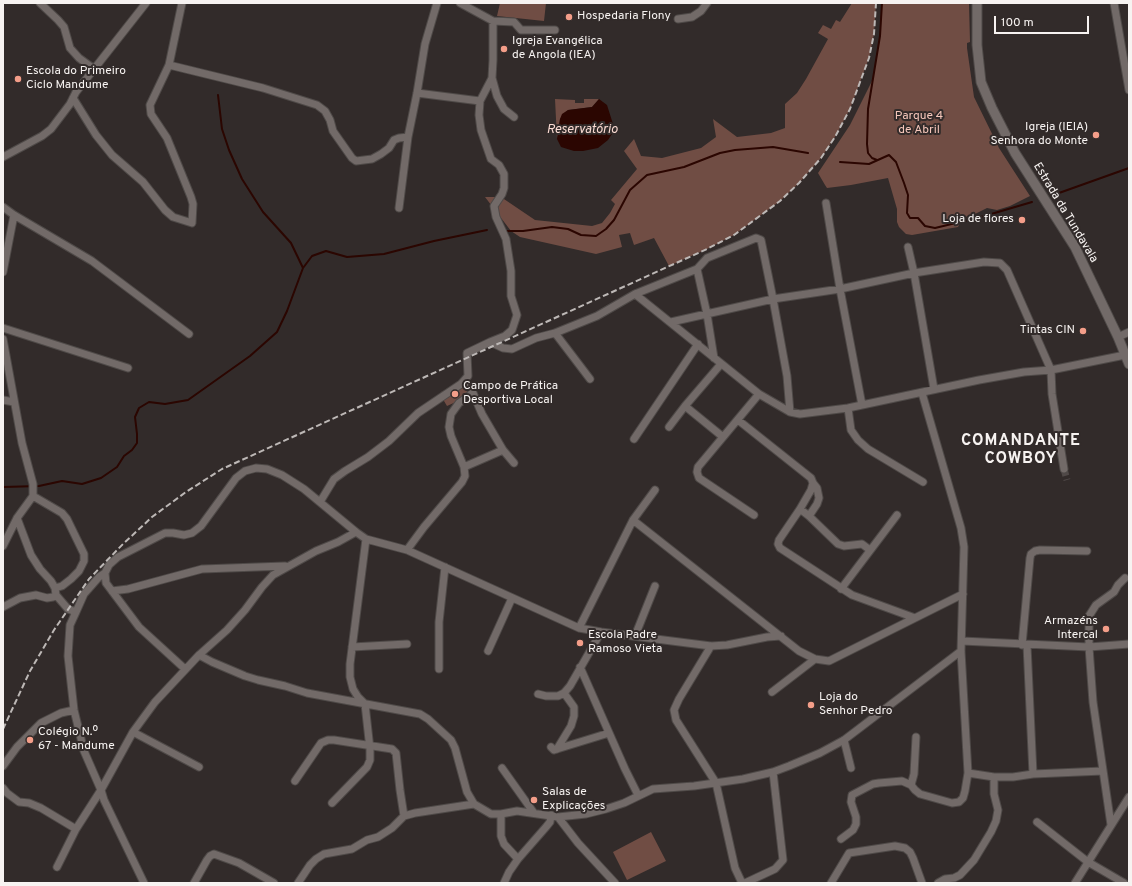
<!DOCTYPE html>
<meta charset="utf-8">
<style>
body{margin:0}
#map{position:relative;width:1132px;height:886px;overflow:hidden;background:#322b2a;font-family:Overpass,sans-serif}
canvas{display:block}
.frame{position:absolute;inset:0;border:4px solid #f7f3f1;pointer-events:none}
.scale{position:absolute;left:994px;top:16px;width:95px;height:18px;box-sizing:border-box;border:2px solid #f7f3f1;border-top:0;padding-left:5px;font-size:12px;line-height:14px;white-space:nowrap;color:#f7f3f1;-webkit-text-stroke:3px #322b2a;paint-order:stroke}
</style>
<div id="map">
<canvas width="1132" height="886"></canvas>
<div class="frame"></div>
<div class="scale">100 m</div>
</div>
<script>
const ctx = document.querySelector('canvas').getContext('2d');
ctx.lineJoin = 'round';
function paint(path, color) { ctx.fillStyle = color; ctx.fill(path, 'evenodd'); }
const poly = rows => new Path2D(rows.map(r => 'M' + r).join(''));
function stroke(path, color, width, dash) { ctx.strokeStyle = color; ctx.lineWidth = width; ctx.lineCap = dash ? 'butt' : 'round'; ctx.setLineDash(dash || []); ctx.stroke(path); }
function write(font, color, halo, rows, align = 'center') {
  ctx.font = font + ' Overpass,sans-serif'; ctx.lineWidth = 4; ctx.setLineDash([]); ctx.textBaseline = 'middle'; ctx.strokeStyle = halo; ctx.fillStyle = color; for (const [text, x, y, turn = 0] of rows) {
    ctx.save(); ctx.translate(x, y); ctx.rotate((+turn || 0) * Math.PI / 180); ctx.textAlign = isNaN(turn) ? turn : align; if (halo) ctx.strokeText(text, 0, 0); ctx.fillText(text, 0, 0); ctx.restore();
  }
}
paint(poly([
 [500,3,546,3,544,21,497,16],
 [852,3,876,3,874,34,869,58,850,109,835,137,821,158,799,183,780,201,734,235,707,249,669,266,654,238,634,245,630,233,619,235,622,247,596,254,520,237,511,231,485,197,501,197,535,220,592,226,602,223,610,213,615,204,611,200,637,169,624,151,634,139,641,156,662,158,701,148,716,137,713,119,737,137,771,133,785,128,785,104,797,93,806,79,828,39,818,33,823,25,831,29,836,20,840,22],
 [882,3,969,3,970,42,967,43,967,48,974,97,999,148,1030,196,1010,206,997,210,987,208,975,214,962,218,958,227,912,235,906,234,899,227,897,222,897,209,888,178,851,185,827,188,825,185,818,173,850,125,873,79,880,36],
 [555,99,575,100,575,103,584,103,584,99,599,99,592,107,568,110,560,119,557,139],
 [464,383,469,396,447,406,444,401,441,392],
 [651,832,666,861,627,880,613,852]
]), '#704d44');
paint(poly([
 [599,99,607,105,613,124,612,134,608,140,598,148,583,151,574,151,561,147,557,139,560,119,562,114,568,110,592,107]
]), '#2b0601');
stroke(poly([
 [218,95,222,129,229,150,242,179,263,212,291,243,303,268],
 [877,160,872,158,868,153,867,144,868,109,880,36,882,3],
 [840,162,869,164,889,155,896,162,904,183,908,195,907,213,910,218,918,218,925,226,935,228,981,217,1032,202],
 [1059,193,1129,168],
 [506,231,523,231,552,227,568,229,581,235,596,236,606,229,614,220,630,190,647,175,684,167,720,153,735,150,773,147,808,153],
 [3,487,39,486,62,481,82,484,101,478,117,467,124,456,132,450,137,443,137,434,135,417,139,408,149,402,165,404,188,400,250,356,277,332,287,311,303,268,312,256,326,251,347,257,384,254,434,241,487,230]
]), '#2b0601', 2);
stroke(poly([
 [1064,469,1067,480]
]), '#504948', 7, [7, 3.5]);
const street = poly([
 [40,3,58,20,64,27,70,48,79,58,94,69],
 [460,3,493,21,514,22,521,30,555,30],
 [1114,3,1129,90],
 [678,19,692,17,701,11,707,3],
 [169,65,263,88,317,105,325,111,330,120,333,131,352,158,356,161,372,159,381,154,389,148,394,140,399,138,408,137],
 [492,78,497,96,504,109,514,117],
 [417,93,480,101],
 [73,98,96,135,112,155,143,182,165,210,173,217,192,223,193,204,191,197,167,138,151,114,150,105,169,65,182,3],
 [3,157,42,136,51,129,70,104,76,92,146,3],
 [826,203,840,289,862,405],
 [3,207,14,215,92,261,189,334],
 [399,208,408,137,417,93,425,44,437,3],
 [908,247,914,273,934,389],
 [697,269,707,314,714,358],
 [3,272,14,215],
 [635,294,759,394,790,412,800,414,848,408,979,380,1024,372,1051,370,1125,355],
 [671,322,773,299,840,289,914,273,984,262,1000,263,1007,270,1051,370,1052,394,1064,469],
 [3,328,128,368],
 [555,333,590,379],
 [1118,337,1129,332],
 [3,339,22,443,33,484,33,496,17,518,3,546],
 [490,342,505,336,512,330,517,315,511,296,511,271,506,239,496,217,494,206,502,194,504,188,504,174,499,165,491,159,481,130,479,115,480,101,492,78,493,60,493,21],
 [461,384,464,383,470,386,482,414,503,450,514,463],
 [3,400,14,402],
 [685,406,723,437],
 [848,408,851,430,858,440,868,449,923,482],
 [738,420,811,478,813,483,817,488,819,498,817,504,809,516],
 [669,427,685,406,721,364],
 [634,439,698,344],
 [464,467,503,450],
 [813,483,811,490,800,509,779,540,778,544,780,548,852,595,915,618],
 [33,496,62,513,67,519,84,554,84,561,79,571,71,579,62,586,55,588],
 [320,502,334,479,345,471,368,457,389,441,418,413,461,384,468,376,467,353,490,342,503,348,512,349,536,338,555,333,597,316,635,294,697,269,707,258,756,238,761,240,773,299,787,376,790,412],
 [800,509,809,516,838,544,844,546,862,544,870,550],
 [754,515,699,478,697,472,698,467,759,394],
 [633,520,799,651,815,659,829,661,963,594],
 [407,550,424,527,462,482,465,476,464,467,451,436,449,427,451,414,459,403,473,393],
 [105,573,106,583,139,627,185,669],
 [841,589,897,515],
 [112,591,128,589,202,569,285,566],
 [56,595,68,609,76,612,70,625,68,656,74,710,84,751,101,790,104,800,144,883],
 [3,607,20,598,36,595,47,598,53,597,56,595,55,588,51,581,40,569,31,555,17,518],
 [76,612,84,594,99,577,105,573,109,565,118,557,165,533,173,533,184,535,192,533,201,526,236,478,245,471,256,468,267,469,282,475,304,489,356,532,366,539,407,550,579,628,601,632,711,646,727,645,767,637,781,636],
 [579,628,633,520,655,490],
 [635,636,655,586],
 [962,641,1089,647,1129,644],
 [1022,645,1030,558,1031,554,1035,551,1040,550,1087,551],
 [1027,645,1033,774],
 [711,646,679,699,674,710,676,720,716,783,735,868,742,883],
 [352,647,407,644],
 [488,651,512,598],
 [199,655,212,662,245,676,258,680,285,686,307,693,420,714,428,719,451,740,455,748,467,792,474,804,491,814,501,814,517,811,558,817,586,814,606,809,624,803,653,789,694,786,743,779,773,772,789,766,820,753,844,740,961,651],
 [580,667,625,769,638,795],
 [439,669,439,622,445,567],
 [772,692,815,659],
 [538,694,546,696,558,696,564,693,570,686,601,632],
 [133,732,199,767],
 [844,740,851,768],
 [551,747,554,750,557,749,609,733],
 [557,749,571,726,574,716,574,707,564,693],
 [3,766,17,747,41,723,61,713,74,710],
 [502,768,534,813],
 [968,773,994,777,1013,777,1033,774,1103,771],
 [295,781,321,743,328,740,334,740,392,749,396,753,400,790,404,816],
 [911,785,914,774,916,737],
 [3,788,7,793,19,802,29,803,41,808,76,829],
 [332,803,367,767,370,760,370,749,365,704,358,697,353,689,350,677,350,664,366,539],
 [501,814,501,836,504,844,518,859],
 [558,817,578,843,615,883],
 [1037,822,1088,862,1124,883],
 [1111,825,1093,702,1089,647,1089,616,1096,605,1114,592,1118,585,1125,578],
 [841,839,853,830,856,824,856,817,851,802,852,795,873,784,879,783,902,781,911,785,915,790,920,794,952,803,959,802,963,798,965,791,968,773,961,651,964,547,961,528,922,393],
 [57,867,76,829,101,790,133,732,155,702,199,655,227,630,245,610,262,587,273,575,316,551,338,542,356,532],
 [194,883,207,860,210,856,214,854,239,863,274,883],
 [298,883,310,865,316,859,324,854,352,849,367,840,378,837,392,828,404,816,415,813,474,804],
 [504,883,509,872,518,859,546,827,550,822,551,815],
 [745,883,775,869,783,860,773,772],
 [831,883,849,853,895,846,905,848,910,852,913,858,922,883],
 [938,883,945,879,954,878,960,875,974,860,991,832,996,821,998,810,994,794,994,777],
 [1075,883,1129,797]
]);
const secondary = poly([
 [977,3,977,45,981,82,992,108,1015,153,1075,247,1118,337,1129,364]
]);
stroke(street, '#4f4a48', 9);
stroke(secondary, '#4f4a48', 11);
stroke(street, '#726a68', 7);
stroke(secondary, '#726a68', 9);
stroke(poly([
 [3,729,30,671,54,630,89,579,123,544,152,517,186,492,222,469,707,249,734,235,780,201,799,183,821,158,835,137,850,109,869,58,874,34,876,3]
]), '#bdb8b6', 2, [6, 3]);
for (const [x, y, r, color] of [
 [569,17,4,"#f49e89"],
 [504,49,4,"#f49e89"],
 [18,79,4,"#f49e89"],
 [1096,135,4,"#f49e89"],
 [1022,220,4,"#f49e89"],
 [1083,331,4,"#f49e89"],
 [455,394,4,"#f49e89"],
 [1106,629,4,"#f49e89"],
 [580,643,4,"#f49e89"],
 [811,705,4,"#f49e89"],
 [30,740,4,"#f49e89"],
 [534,800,4,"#f49e89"]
]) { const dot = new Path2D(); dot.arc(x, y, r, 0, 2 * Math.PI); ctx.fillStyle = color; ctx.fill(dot); stroke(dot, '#322b2a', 1.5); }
write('12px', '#f7f3f1', '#322b2a', [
 ["Hospedaria Flony",577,17],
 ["Igreja Evangélica",512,42],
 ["de Angola (IEA)",512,56],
 ["Escola do Primeiro",26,72],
 ["Ciclo Mandume",26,86],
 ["Igreja (IEIA)",1088,128,"right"],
 ["Senhora do Monte",1088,142,"right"],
 ["Loja de flores",1014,220,"right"],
 ["Tintas CIN",1075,331,"right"],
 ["Campo de Prática",463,387],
 ["Desportiva Local",463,401],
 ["Armazéns",1098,622,"right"],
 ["Intercal",1098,636,"right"],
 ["Escola Padre",588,636],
 ["Ramoso Vieta",588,650],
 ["Loja do",819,698],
 ["Senhor Pedro",819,712],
 ["Colégio N.º",38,733],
 ["67 - Mandume",38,747],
 ["Salas de",542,793],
 ["Explicações",542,807]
], 'left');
write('12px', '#f6c7bb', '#322b2a', [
 ["Parque 4",919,117],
 ["de Abril",919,131]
]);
write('12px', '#f7f3f1', '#322b2a', [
 ["Estrada da Tundavala",1065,213,59]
]);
write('italic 13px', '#fbdbd3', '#322b2a', [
 ["Reservatório",582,130]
]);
ctx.letterSpacing = '1px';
write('bold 16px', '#f7f3f1', '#322b2a', [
 ["COMANDANTE",1021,442],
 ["COWBOY",1021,460]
]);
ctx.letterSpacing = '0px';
</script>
